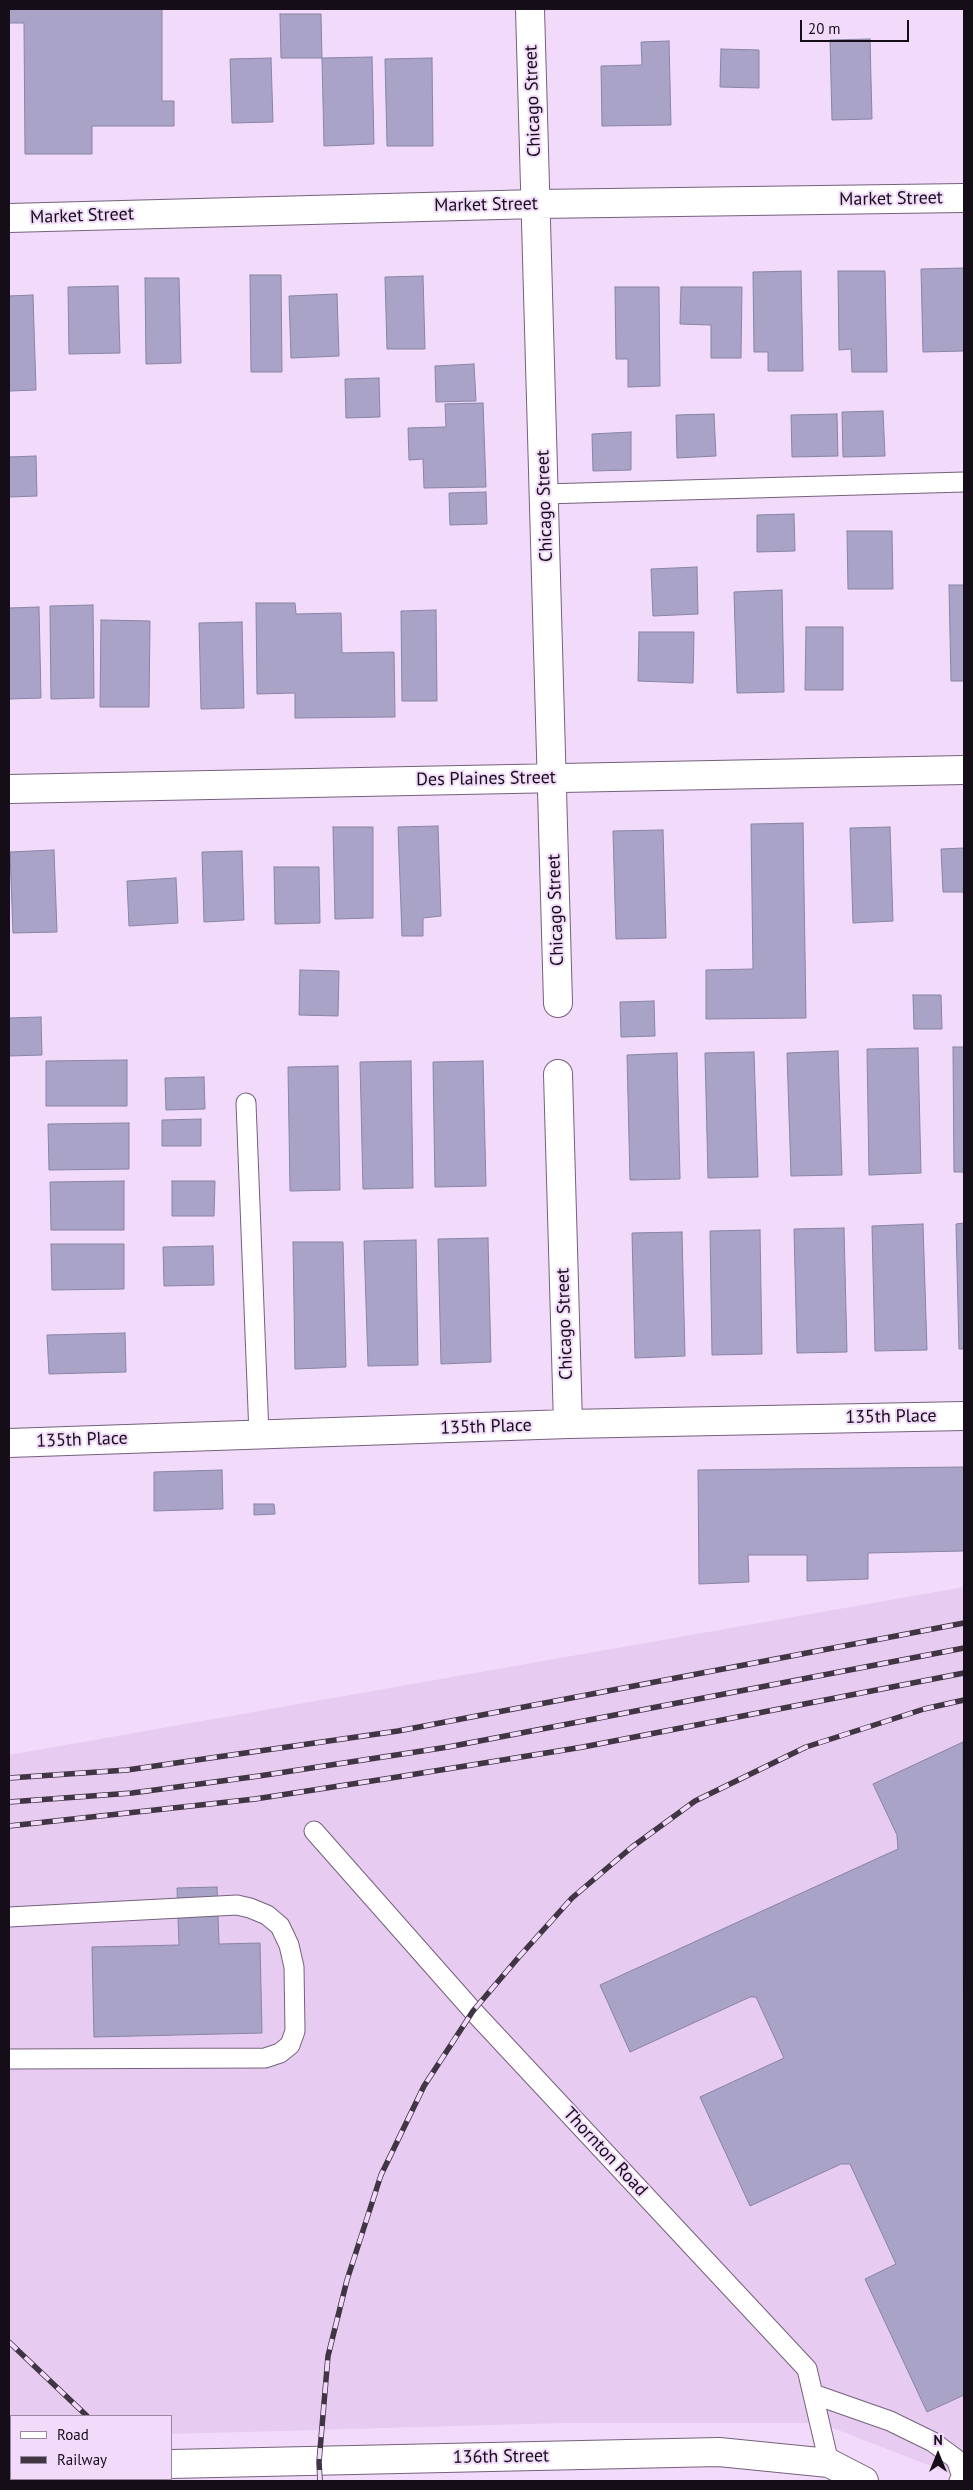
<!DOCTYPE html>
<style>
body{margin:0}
#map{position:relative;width:973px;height:2490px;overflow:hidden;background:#f1dafa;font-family:"PT Sans",sans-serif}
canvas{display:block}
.frame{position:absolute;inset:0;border:10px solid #150d17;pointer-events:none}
.legend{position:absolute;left:10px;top:2415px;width:162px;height:65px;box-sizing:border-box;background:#f1dafa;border:1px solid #99889f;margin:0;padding:6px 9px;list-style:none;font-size:15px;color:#150d17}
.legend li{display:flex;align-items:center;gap:10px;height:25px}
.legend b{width:25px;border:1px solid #99889f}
.north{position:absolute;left:913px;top:2430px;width:50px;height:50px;-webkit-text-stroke:4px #f1dafa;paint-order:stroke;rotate:0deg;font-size:14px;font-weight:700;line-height:20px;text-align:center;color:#150d17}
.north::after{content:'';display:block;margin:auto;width:18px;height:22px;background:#150d17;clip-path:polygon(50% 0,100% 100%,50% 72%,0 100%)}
.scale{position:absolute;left:800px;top:20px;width:109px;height:22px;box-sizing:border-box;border:2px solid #150d17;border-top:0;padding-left:6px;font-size:15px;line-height:18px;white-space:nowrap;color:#150d17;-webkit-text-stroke:4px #f1dafa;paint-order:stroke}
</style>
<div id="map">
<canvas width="973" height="2490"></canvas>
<div class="frame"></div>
<ul class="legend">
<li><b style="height:6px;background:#fff"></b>Road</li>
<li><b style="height:6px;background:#403543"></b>Railway</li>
</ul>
<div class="north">N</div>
<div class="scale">20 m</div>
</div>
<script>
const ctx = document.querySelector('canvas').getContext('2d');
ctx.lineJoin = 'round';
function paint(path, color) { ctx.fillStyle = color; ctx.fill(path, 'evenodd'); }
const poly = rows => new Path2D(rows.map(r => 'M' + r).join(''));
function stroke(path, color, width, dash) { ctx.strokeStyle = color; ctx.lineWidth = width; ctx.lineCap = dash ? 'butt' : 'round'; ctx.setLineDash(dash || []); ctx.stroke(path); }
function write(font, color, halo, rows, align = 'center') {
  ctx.font = font + ' "PT Sans",sans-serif'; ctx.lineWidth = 4; ctx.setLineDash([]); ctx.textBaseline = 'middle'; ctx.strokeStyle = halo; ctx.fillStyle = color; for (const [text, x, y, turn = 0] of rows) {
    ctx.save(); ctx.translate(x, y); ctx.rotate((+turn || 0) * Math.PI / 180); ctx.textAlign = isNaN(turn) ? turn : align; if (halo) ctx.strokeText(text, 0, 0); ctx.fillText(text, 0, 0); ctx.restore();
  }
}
paint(poly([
 [964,1587,964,2479,820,2423,562,2423,171,2434,171,2416,11,2416,11,2439,9,2439,9,1755]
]), '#e7cbf1');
const building = poly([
 [9,9,162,9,162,101,174,101,174,126,92,126,92,154,25,154,24,23,9,23,9,9],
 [280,14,321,14,322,58,281,58,280,14],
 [870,39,872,119,832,120,830,40,870,39],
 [669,41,671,125,602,126,601,66,642,65,641,42,669,41],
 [721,49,759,50,759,88,720,87,721,49],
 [372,57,374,144,324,146,322,58,372,57],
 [271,58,273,122,232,123,230,59,271,58],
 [432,58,433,146,387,146,385,59,432,58],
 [964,268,964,351,923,352,921,269,964,268],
 [801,271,803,371,768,371,768,352,754,352,753,272,801,271],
 [838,271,885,271,887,372,852,372,851,349,839,350,838,271],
 [250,275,281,275,282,372,251,372,250,275],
 [423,276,425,349,387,349,385,277,423,276],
 [145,278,179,278,181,363,146,364,145,278],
 [118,286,120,353,69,354,68,287,118,286],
 [615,287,659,287,660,386,628,387,628,359,616,359,615,287],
 [681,287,742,287,741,358,711,358,711,325,680,324,681,287],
 [337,294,339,356,291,358,289,296,337,294],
 [33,295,36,390,9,391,9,296,33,295],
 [474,364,476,401,436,402,435,366,474,364],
 [379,378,380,417,346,418,345,379,379,378],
 [483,403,486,487,424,488,423,459,409,460,408,428,446,427,445,404,483,403],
 [883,411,885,456,843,457,842,412,883,411],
 [714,414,716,456,677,458,676,415,714,414],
 [837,414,838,456,792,457,791,415,837,414],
 [631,432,631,470,593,471,592,434,631,432],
 [36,456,37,496,9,497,9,457,36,456],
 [486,492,487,524,450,525,449,493,486,492],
 [794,514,795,551,757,552,757,515,794,514],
 [847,531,892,531,893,589,848,589,847,531],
 [697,567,698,614,653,616,651,569,697,567],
 [949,585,964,585,964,681,951,681,949,585],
 [782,590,784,692,737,693,734,592,782,590],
 [256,603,295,603,296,614,341,613,342,653,394,652,395,717,295,718,295,693,257,694,256,603],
 [93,605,94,698,51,699,50,606,93,605],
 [39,607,41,698,9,699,9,608,39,607],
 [436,610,437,701,402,701,401,611,436,610],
 [101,620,150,621,149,707,100,707,101,620],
 [242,622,244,708,201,709,199,623,242,622],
 [806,627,843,627,843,690,805,690,806,627],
 [639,632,694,632,693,683,638,681,639,632],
 [803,823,806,1018,706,1019,706,970,753,969,751,824,803,823],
 [438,826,441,916,423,918,423,936,402,936,398,827,438,826],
 [333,827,373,827,373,918,335,919,333,827],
 [890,827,893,921,853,923,850,828,890,827],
 [663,830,666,938,616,939,613,831,663,830],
 [964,848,964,892,943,892,941,849,964,848],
 [54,850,57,932,13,933,10,852,54,850],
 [242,851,244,920,204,922,202,852,242,851],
 [274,867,319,867,320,923,275,924,274,867],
 [176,878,178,923,129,926,127,881,176,878],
 [300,970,339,971,338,1016,299,1015,300,970],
 [913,995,941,995,942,1029,914,1029,913,995],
 [654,1001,655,1036,621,1037,620,1002,654,1001],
 [41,1017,42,1055,9,1056,9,1018,41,1017],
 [953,1047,964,1047,964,1172,954,1172,953,1047],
 [918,1048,921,1173,869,1175,867,1049,918,1048],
 [838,1051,842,1175,791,1176,787,1053,838,1051],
 [754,1052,758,1177,708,1178,705,1053,754,1052],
 [677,1053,680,1179,630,1180,627,1055,677,1053],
 [127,1060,127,1106,46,1106,46,1061,127,1060],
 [411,1061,413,1188,363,1189,360,1062,411,1061],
 [483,1061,486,1186,435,1187,433,1062,483,1061],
 [338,1066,340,1190,290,1191,288,1067,338,1066],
 [204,1077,205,1109,166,1110,165,1078,204,1077],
 [201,1119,201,1146,162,1146,162,1120,201,1119],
 [129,1123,129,1169,49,1170,48,1124,129,1123],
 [124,1181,124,1230,51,1230,50,1182,124,1181],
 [172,1181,215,1181,214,1216,172,1216,172,1181],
 [964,1223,964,1349,959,1349,956,1224,964,1223],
 [923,1224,927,1350,875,1351,872,1226,923,1224],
 [844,1228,847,1352,797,1353,794,1229,844,1228],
 [760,1230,762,1354,712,1355,710,1231,760,1230],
 [682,1232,685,1356,635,1358,632,1233,682,1232],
 [488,1238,491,1362,441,1364,438,1239,488,1238],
 [416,1240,418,1365,368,1366,364,1241,416,1240],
 [293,1242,343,1242,346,1367,295,1369,293,1242],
 [51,1244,124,1244,124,1289,52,1290,51,1244],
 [213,1246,214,1285,164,1286,163,1247,213,1246],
 [125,1333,126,1372,49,1374,47,1335,125,1333],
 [964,1467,964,1551,868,1553,868,1579,807,1581,807,1555,748,1555,749,1582,699,1584,698,1470,964,1467],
 [222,1470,223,1509,154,1511,154,1472,222,1470],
 [254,1504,274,1504,275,1514,254,1515,254,1504],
 [963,1742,964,2395,927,2412,865,2279,896,2264,850,2164,841,2164,750,2206,700,2097,784,2058,756,1997,750,1997,630,2052,600,1985,898,1849,897,1835,873,1784,963,1742],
 [217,1887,219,1944,260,1943,262,2033,94,2037,92,1947,179,1945,177,1888,217,1887]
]);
paint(building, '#a9a4c7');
stroke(building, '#8884a5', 1);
const service = poly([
 [544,494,964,482],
 [246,1103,259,1435],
 [314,1831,473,2011,807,2369,829,2463],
 [9,1917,237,1905,250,1908,267,1915,280,1926,289,1945,294,1967,295,2031,290,2045,280,2053,265,2058,9,2059],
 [813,2394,890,2421,933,2442,956,2459,962,2477,959,2481]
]);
const minor = poly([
 [530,9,558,1003],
 [9,218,537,204,964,198],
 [9,789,964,770],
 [558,1074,568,1424],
 [9,1443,568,1424,964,1416],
 [171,2464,719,2452,829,2463,864,2481],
 [9,2466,11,2466]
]);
stroke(service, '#75617d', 21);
stroke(minor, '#75617d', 30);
stroke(service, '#fff', 19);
stroke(minor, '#fff', 28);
const rail = poly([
 [9,1778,127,1770,398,1731,964,1623],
 [9,1802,132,1793,259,1776,448,1747,964,1648],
 [9,1826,255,1799,391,1778,583,1747,964,1673],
 [9,2342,87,2416],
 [146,2479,148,2481],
 [320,2481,319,2462,328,2356,347,2280,381,2175,424,2086,473,2011,518,1958,572,1898,632,1847,695,1801,806,1747,924,1709,964,1700]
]);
stroke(rail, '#403543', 5.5);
stroke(rail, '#f1dafa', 4, [11]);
write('18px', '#150d17', '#f1dafa', [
 ["Chicago Street",533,101,-92],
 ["Market Street",891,199,-1],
 ["Market Street",486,205,-1],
 ["Market Street",82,216,-2],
 ["Chicago Street",545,506,-92],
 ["Des Plaines Street",486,779,-1],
 ["Chicago Street",556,910,-92],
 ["Chicago Street",565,1324,-92],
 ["135th Place",891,1417,-1],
 ["135th Place",486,1427,-2],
 ["135th Place",82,1440,-2],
 ["Thornton Road",605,2152,47],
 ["136th Street",501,2457,-1]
]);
</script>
